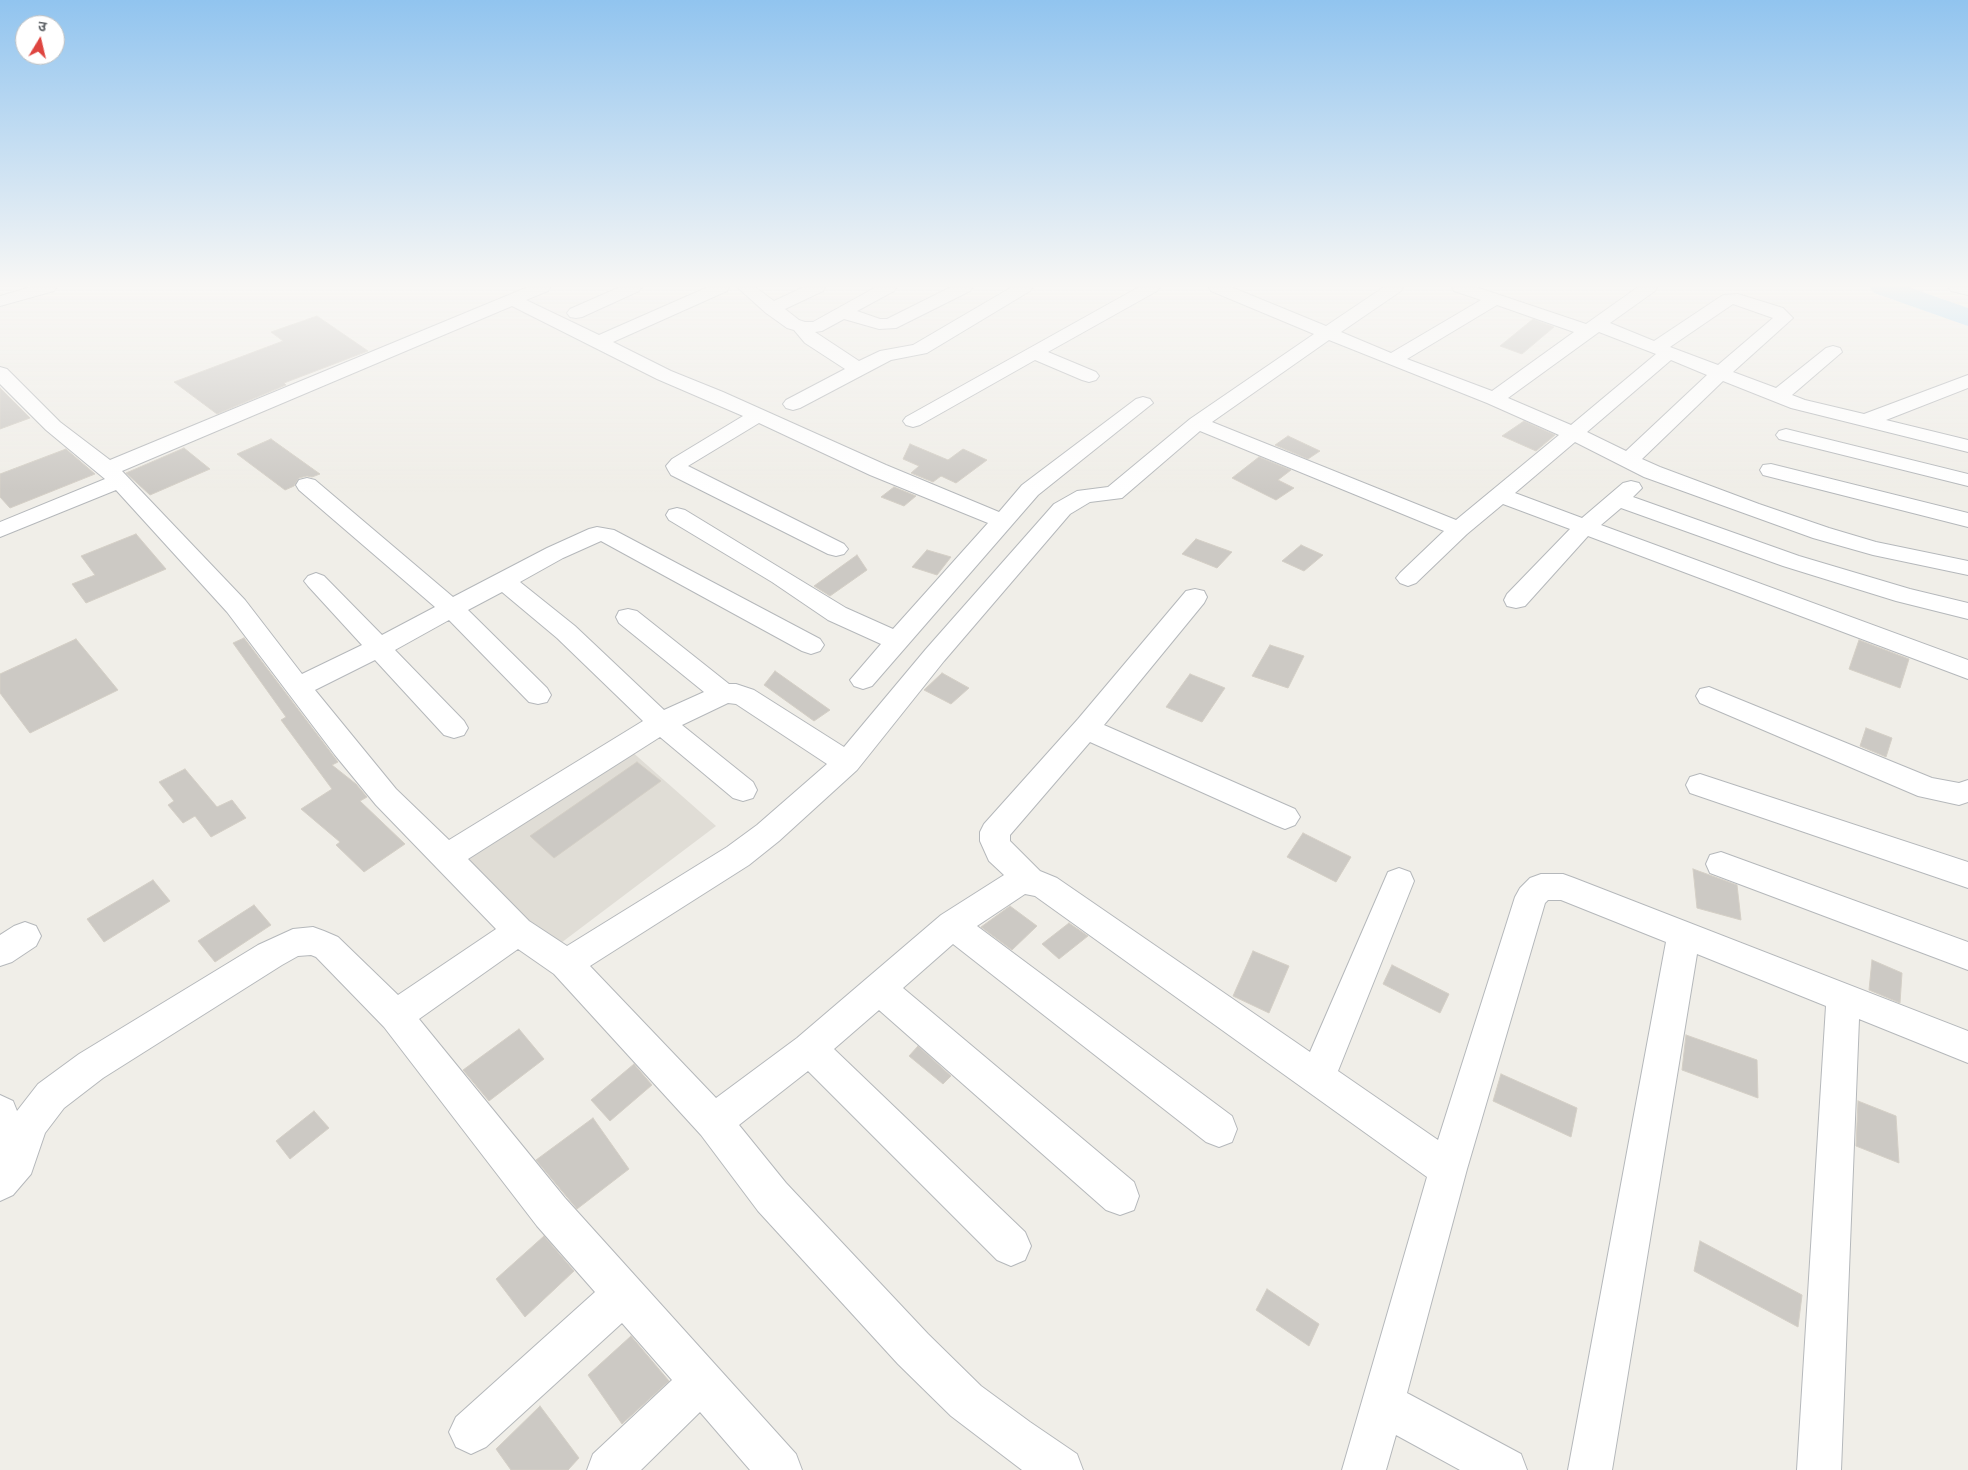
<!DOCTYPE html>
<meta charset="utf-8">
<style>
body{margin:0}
#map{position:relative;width:1968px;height:1470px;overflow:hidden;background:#f0eee8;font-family:Helvetica,"Noto Sans Devanagari",sans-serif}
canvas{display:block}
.north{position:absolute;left:15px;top:15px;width:50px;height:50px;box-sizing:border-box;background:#fff;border:1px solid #bfc1c2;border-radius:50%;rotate:9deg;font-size:14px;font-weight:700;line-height:20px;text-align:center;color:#5f6367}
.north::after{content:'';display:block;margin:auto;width:18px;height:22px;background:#de4540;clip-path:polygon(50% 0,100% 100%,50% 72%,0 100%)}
</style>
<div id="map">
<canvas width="1968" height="1470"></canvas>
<div class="north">उ</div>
</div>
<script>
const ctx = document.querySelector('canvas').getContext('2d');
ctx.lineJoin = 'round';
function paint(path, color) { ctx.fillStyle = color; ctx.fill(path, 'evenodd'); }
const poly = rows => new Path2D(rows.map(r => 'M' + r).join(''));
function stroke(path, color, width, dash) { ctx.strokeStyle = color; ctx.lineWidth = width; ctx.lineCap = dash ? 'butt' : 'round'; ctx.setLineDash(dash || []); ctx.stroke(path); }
paint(poly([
 [630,750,716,826,553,949,462,860]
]), '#e0ddd6');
paint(poly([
 [1870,287,1908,287,1968,308,1968,326,1874,293,1870,287]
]), '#aedcf9');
const building = poly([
 [317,316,368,351,284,383,286,385,217,414,174,382,283,341,271,332,317,316],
 [1533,319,1554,327,1522,354,1500,346,1533,319],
 [0,388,30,418,0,429,0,388],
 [1524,421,1555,435,1536,451,1502,436,1524,421],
 [1288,436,1320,451,1308,459,1275,445,1288,436],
 [271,439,320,474,312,477,307,476,299,478,294,486,285,490,237,454,271,439],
 [910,444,948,460,963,449,987,460,956,483,941,476,933,482,911,473,919,466,903,459,910,444],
 [184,448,210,469,150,495,126,473,184,448],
 [66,449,95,474,10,508,0,497,0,474,66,449],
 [1259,457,1291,470,1278,480,1294,488,1276,500,1232,478,1259,457],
 [894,487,916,496,904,506,881,497,894,487],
 [136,534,166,569,86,603,72,584,95,575,81,556,136,534],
 [1196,539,1232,552,1217,568,1182,554,1196,539],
 [1301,545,1323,555,1304,571,1282,561,1301,545],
 [927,550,951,557,937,575,912,567,927,550],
 [857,555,867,570,830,596,814,586,857,555],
 [244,638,338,762,332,765,356,784,367,797,360,801,405,844,364,872,336,845,340,842,301,809,332,789,281,720,286,717,233,643,244,638],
 [76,639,118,690,30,733,0,693,0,674,76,639],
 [1859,640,1909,659,1900,688,1849,669,1859,640],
 [1270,645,1304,656,1288,688,1252,676,1270,645],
 [775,671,830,710,814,721,764,685,775,671],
 [942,673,969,688,951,704,924,690,942,673],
 [1190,674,1225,688,1202,722,1166,707,1190,674],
 [1866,728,1892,738,1886,757,1860,746,1866,728],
 [637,762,661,781,554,858,530,836,637,762],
 [185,769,217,807,232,800,246,818,211,837,195,816,183,823,168,805,174,801,159,782,185,769],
 [1303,833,1351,857,1336,882,1287,857,1303,833],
 [1693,869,1737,885,1741,920,1697,908,1693,869],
 [153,880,170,901,104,942,87,919,153,880],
 [254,905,271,925,215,962,198,941,254,905],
 [1010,906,1037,926,1012,950,981,927,1010,906],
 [1069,923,1088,936,1059,959,1042,944,1069,923],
 [1253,951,1289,966,1269,1013,1233,996,1253,951],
 [1872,960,1902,973,1900,1003,1869,990,1872,960],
 [1392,965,1449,994,1440,1013,1383,984,1392,965],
 [519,1029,544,1059,489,1101,463,1070,519,1029],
 [1686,1035,1757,1060,1758,1098,1682,1070,1686,1035],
 [918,1046,951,1076,943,1084,909,1056,918,1046],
 [634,1064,652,1085,610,1121,591,1100,634,1064],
 [1501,1074,1577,1108,1571,1137,1493,1101,1501,1074],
 [1858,1101,1896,1116,1899,1163,1856,1146,1858,1101],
 [314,1111,329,1128,290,1159,276,1141,314,1111],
 [593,1118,629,1169,577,1209,536,1160,593,1118],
 [544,1236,574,1271,525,1317,496,1279,544,1236],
 [1700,1241,1802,1295,1798,1327,1694,1271,1700,1241],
 [1267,1289,1319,1324,1309,1346,1256,1310,1267,1289],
 [631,1336,669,1381,622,1424,588,1375,631,1336],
 [540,1406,579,1458,568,1470,511,1470,496,1449,540,1406]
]);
paint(building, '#ccc9c4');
stroke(building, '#d4cfc6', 1);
const minor = poly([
 [31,287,57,287,54,291,0,306,0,296,31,287],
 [528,287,550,287,548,291,526,300,599,335,708,287,729,287,727,291,613,342,671,371,723,392,886,465,999,512,1022,485,1136,399,1143,397,1150,399,1153,403,1038,495,872,686,863,689,854,686,850,680,881,644,828,620,772,582,669,520,666,515,669,510,677,508,685,510,846,608,893,629,988,523,870,475,759,423,688,466,844,544,848,549,844,554,836,556,828,554,671,475,668,470,666,466,672,459,743,416,657,379,512,306,122,471,245,600,302,674,362,645,308,586,304,581,308,576,316,573,324,576,382,635,435,607,299,490,296,485,299,480,307,478,315,480,453,597,547,548,589,529,597,527,614,530,820,639,824,645,820,651,811,654,802,651,601,541,563,558,520,582,575,626,664,710,704,692,619,623,616,617,619,611,628,609,637,611,729,684,736,684,754,690,844,747,926,649,1054,504,1077,491,1108,487,1190,419,1314,334,1211,291,1209,287,1231,287,1326,326,1384,287,1403,287,1401,291,1341,332,1391,353,1481,300,1454,291,1452,287,1476,287,1586,324,1638,287,1657,287,1655,291,1610,323,1654,341,1723,295,1738,294,1783,308,1793,318,1733,372,1776,388,1826,348,1833,346,1840,348,1842,352,1792,395,1805,400,1864,414,1968,375,1968,388,1886,420,1968,440,1968,452,1791,408,1723,381,1642,459,1660,467,1759,504,1829,528,1876,542,1968,561,1968,575,1873,555,1813,538,1644,477,1575,442,1515,493,1582,518,1623,483,1631,481,1639,483,1642,488,1633,497,1799,556,1910,589,1968,603,1968,619,1896,601,1783,566,1621,508,1601,525,1968,660,1968,679,1588,536,1525,606,1516,608,1507,606,1504,600,1507,594,1570,529,1503,504,1467,534,1416,583,1408,586,1400,583,1396,578,1400,573,1444,531,1200,431,1122,498,1090,502,1070,514,944,661,857,770,779,841,749,865,590,966,716,1098,797,1038,941,915,1004,875,989,861,980,841,980,832,984,824,1078,719,1186,591,1195,589,1204,591,1207,597,1204,603,1104,725,1295,809,1300,817,1295,825,1285,829,1275,825,1090,742,1010,835,1010,841,1040,871,1057,878,1310,1052,1388,872,1399,868,1410,872,1414,881,1338,1071,1438,1140,1515,897,1520,888,1530,878,1541,874,1563,874,1574,878,1968,1031,1968,1063,1859,1019,1841,1470,1797,1470,1826,1006,1697,954,1612,1470,1568,1470,1666,942,1561,900,1548,900,1545,903,1467,1169,1407,1393,1521,1454,1527,1470,1460,1470,1396,1435,1386,1470,1342,1470,1427,1177,1035,896,1025,894,977,926,1232,1116,1237,1129,1232,1142,1219,1147,1206,1142,953,944,903,988,1134,1182,1139,1196,1134,1210,1120,1215,1106,1210,879,1010,834,1049,1025,1232,1031,1246,1025,1260,1011,1266,997,1260,808,1071,739,1125,786,1183,928,1334,981,1386,1030,1422,1077,1454,1083,1470,1022,1470,951,1416,898,1364,758,1211,701,1135,554,974,518,949,419,1019,565,1198,796,1454,802,1470,750,1470,700,1412,641,1470,587,1470,593,1454,672,1380,622,1323,486,1447,471,1454,456,1447,449,1432,456,1417,595,1292,537,1226,384,1027,316,957,311,955,298,956,282,965,103,1078,64,1108,45,1133,31,1174,13,1195,0,1201,0,1095,13,1101,17,1111,38,1084,79,1054,258,945,293,929,313,927,324,931,338,937,398,995,496,929,376,805,335,755,227,612,116,490,0,537,0,522,105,479,46,430,0,384,0,367,7,369,60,422,110,460,528,287],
 [1733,304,1773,318,1718,365,1670,347,1733,304],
 [1497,305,1574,332,1492,391,1407,359,1497,305],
 [1599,332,1656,354,1571,425,1508,398,1599,332],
 [1329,340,1487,403,1559,435,1456,520,1212,422,1329,340],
 [1671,360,1707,375,1626,451,1587,432,1671,360],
 [502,592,557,638,643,721,449,840,396,789,315,690,375,660,444,735,454,738,464,735,468,728,464,721,395,650,449,620,529,702,538,704,547,702,551,695,547,688,468,610,502,592],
 [728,703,736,704,827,764,757,825,727,847,567,946,529,921,468,859,660,737,733,798,743,801,753,798,757,790,753,782,682,725,728,703],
 [620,287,642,287,639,291,582,317,576,318,570,317,567,313,570,309,620,287],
 [737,287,755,287,774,301,804,287,825,287,823,291,785,309,799,320,805,322,813,322,876,287,897,287,894,291,857,311,880,319,887,319,951,287,973,287,970,291,896,328,879,329,844,319,822,331,815,332,859,361,880,351,913,345,1012,287,1033,287,1030,291,927,353,891,360,800,408,793,410,786,408,783,404,786,400,845,369,805,343,794,330,787,328,766,313,737,287],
 [1139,287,1160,287,1157,291,1048,352,1096,372,1099,376,1096,380,1089,382,1082,380,1035,360,920,425,913,427,906,425,903,421,906,417,1139,287],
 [1948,287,1968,287,1968,295,1951,291,1948,287],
 [1786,429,1968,474,1968,486,1779,439,1776,435,1779,431,1786,429],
 [1771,464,1968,513,1968,527,1763,475,1760,470,1763,465,1771,464],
 [1709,687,1932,778,1959,783,1968,780,1968,802,1959,805,1918,796,1700,703,1696,696,1700,689,1709,687],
 [1700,774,1968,862,1968,888,1690,793,1686,785,1690,777,1700,774],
 [1721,852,1968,942,1968,970,1710,873,1706,864,1710,855,1721,852],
 [25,922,36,926,41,936,36,946,12,962,0,966,0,935,14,926,25,922]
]);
stroke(minor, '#b5b8bb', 2);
paint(minor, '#fff');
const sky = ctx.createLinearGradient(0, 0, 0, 492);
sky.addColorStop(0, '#91c4ef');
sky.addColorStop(0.58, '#f8f7f5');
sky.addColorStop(1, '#f8f7f500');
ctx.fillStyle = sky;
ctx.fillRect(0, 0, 1968, 492);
</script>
